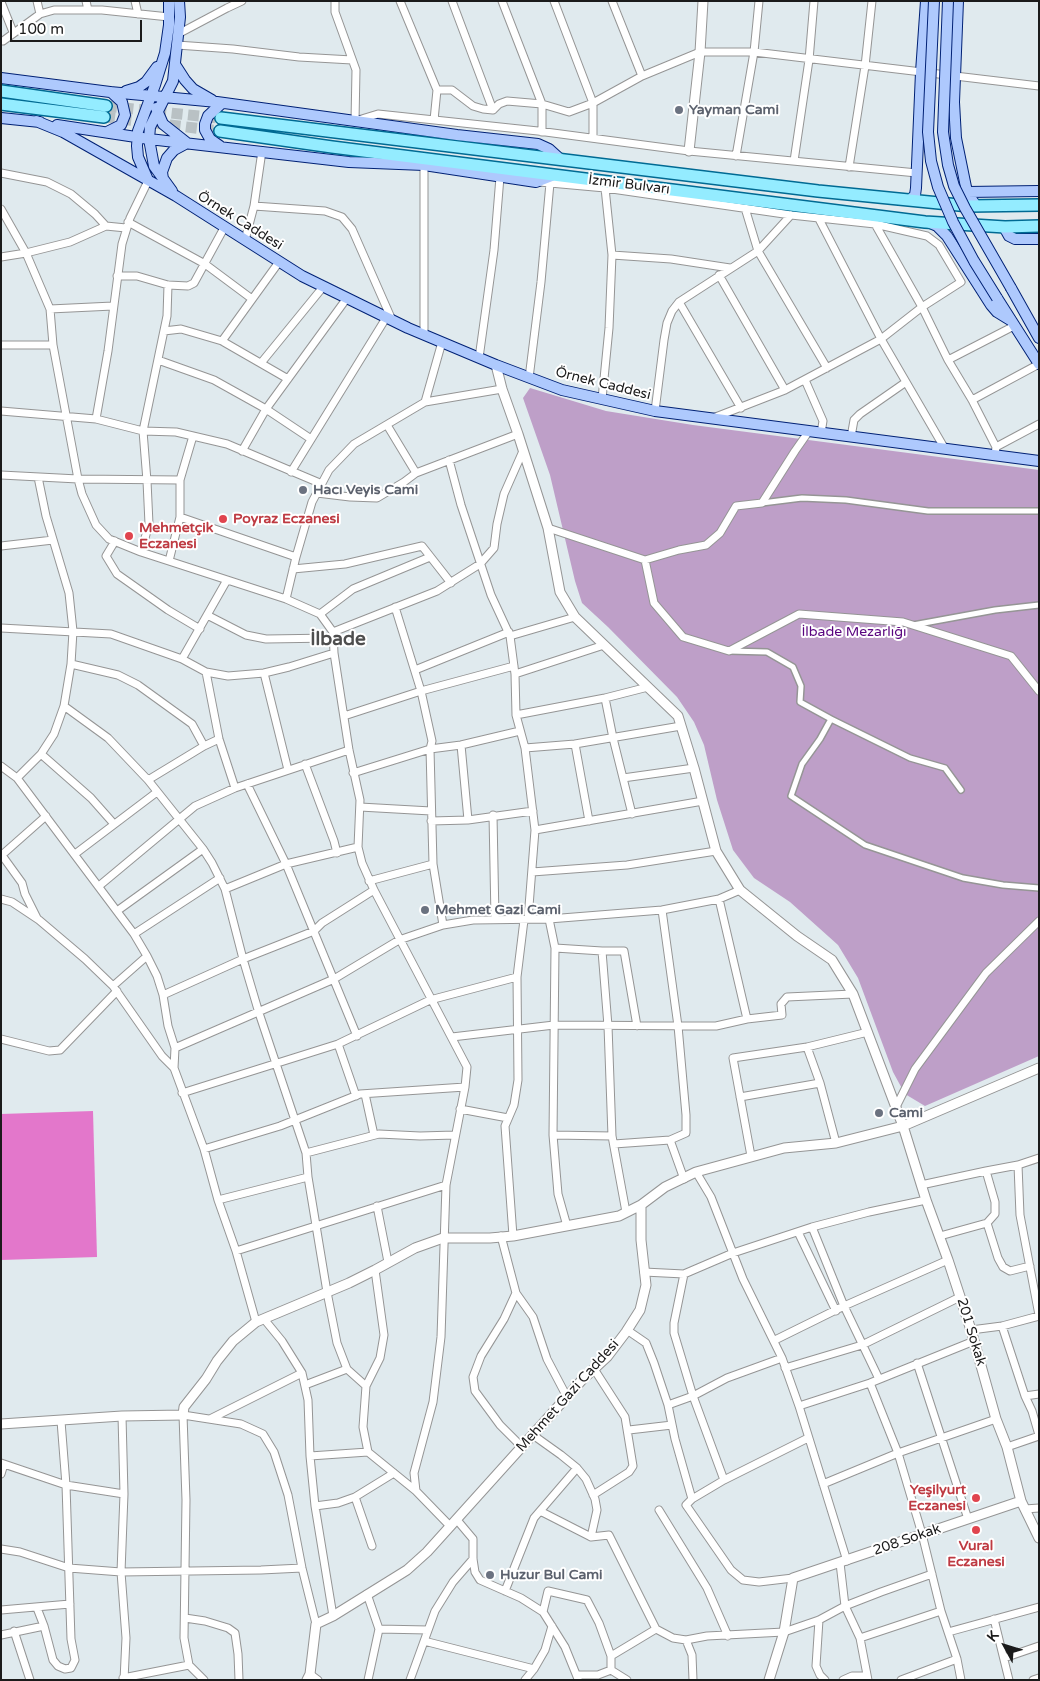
<!DOCTYPE html>
<meta charset="utf-8">
<style>
body{margin:0}
#map{position:relative;width:1040px;height:1681px;overflow:hidden;background:#e0eaee;font-family:"Varela Round",sans-serif}
canvas{display:block}
.frame{position:absolute;inset:0;border:2px solid #1b1b1b;pointer-events:none}
.north{position:absolute;left:980px;top:1621px;width:50px;height:50px;-webkit-text-stroke:4px #fff;paint-order:stroke;rotate:309deg;font-size:14px;font-weight:700;line-height:20px;text-align:center;color:#1b1b1b}
.north::after{content:'';display:block;margin:auto;width:18px;height:22px;background:#1b1b1b;clip-path:polygon(50% 0,100% 100%,50% 72%,0 100%)}
.scale{position:absolute;left:10px;top:20px;width:132px;height:22px;box-sizing:border-box;border:2px solid #1b1b1b;border-top:0;padding-left:6px;font-size:15px;line-height:18px;white-space:nowrap;color:#1b1b1b;-webkit-text-stroke:4px #fff;paint-order:stroke}
</style>
<div id="map">
<canvas width="1040" height="1681"></canvas>
<div class="frame"></div>
<div class="north">K</div>
<div class="scale">100 m</div>
</div>
<script>
const ctx = document.querySelector('canvas').getContext('2d');
ctx.lineJoin = 'round';
function paint(path, color) { ctx.fillStyle = color; ctx.fill(path, 'evenodd'); }
const poly = rows => new Path2D(rows.map(r => 'M' + r).join(''));
function stroke(path, color, width, dash) { ctx.strokeStyle = color; ctx.lineWidth = width; ctx.lineCap = dash ? 'butt' : 'round'; ctx.setLineDash(dash || []); ctx.stroke(path); }
function write(font, color, halo, rows, align = 'center') {
  ctx.font = font + ' "Varela Round",sans-serif'; ctx.lineWidth = 4; ctx.setLineDash([]); ctx.textBaseline = 'middle'; ctx.strokeStyle = halo; ctx.fillStyle = color; for (const [text, x, y, turn = 0] of rows) {
    ctx.save(); ctx.translate(x, y); ctx.rotate((+turn || 0) * Math.PI / 180); ctx.textAlign = isNaN(turn) ? turn : align; if (halo) ctx.strokeText(text, 0, 0); ctx.fillText(text, 0, 0); ctx.restore();
  }
}
paint(poly([
 [530,388,606,411,693,425,1039,470,1039,1056,925,1106,905,1094,893,1072,858,978,838,945,790,902,754,878,733,850,717,800,704,745,694,722,677,697,608,627,582,603,575,581,550,475,523,398]
]), '#be9fc8');
paint(poly([
 [93,1111,97,1257,1,1260,1,1114]
]), '#e377cb');
stroke(poly([
 [106,106,217,118],
 [104,117,220,131]
]), '#b9c1c4', 11, [11, 5.5]);
const pedestrian = poly([
 [762,503,802,498,846,500,928,511,1039,511],
 [913,625,995,610,1039,605],
 [729,651,767,652,793,667,801,686,800,702,831,719,820,739,802,764,791,796,865,845,963,878,1003,885,1039,888],
 [831,719,910,758,945,768,961,790]
]);
const minor = poly([
 [37,1,40,14],
 [86,1,88,10],
 [135,1,138,14],
 [335,1,335,12,356,70,355,121,378,114,538,131,689,151,917,173],
 [400,1,437,90,434,120],
 [452,1,493,110],
 [502,1,542,104,542,132],
 [554,1,593,103,593,138],
 [612,1,642,76],
 [1,2,13,32],
 [178,34,227,8,242,1],
 [1,41,3,41,40,14,54,10,102,10,169,17],
 [177,45,233,49,299,57,352,60],
 [437,90,452,90,473,106,483,109,493,110,499,104,507,101,542,104,569,112,593,103,642,76,700,52,754,52,1039,86],
 [736,156,754,52,759,1],
 [794,161,809,60,814,1],
 [849,167,865,66,872,1],
 [1,173,47,182,71,194,95,214,106,226],
 [539,182,605,188,791,215,875,224,927,236,939,245,961,282,922,307,881,339,785,390,713,418],
 [254,206,325,211,342,217,352,229,392,320],
 [745,208,758,251,827,368],
 [1,209,26,253,50,309,53,345,78,479,82,494,96,525,109,539,141,552,286,599,320,614,333,632,334,653,349,750,360,800,358,847,362,863,374,890,467,1067,465,1087,446,1185,441,1337,433,1402,414,1473,416,1491,450,1526],
 [819,219,881,339,945,449],
 [128,222,205,264,252,299],
 [875,224,922,307,948,360,972,400,996,447,995,455],
 [245,240,254,206,262,151],
 [612,255,671,259,730,268],
 [1,257,26,253,70,242,106,226,126,228],
 [719,275,785,390],
 [117,276,137,276,168,285,188,286,194,283,224,228],
 [679,302,741,408],
 [50,309,113,306],
 [164,331,181,329,222,341,288,379],
 [424,335,424,165],
 [222,341,279,262],
 [1,345,53,345],
 [479,358,494,250,500,177],
 [158,360,214,380,266,409,311,439],
 [948,360,1014,326],
 [261,363,323,287],
 [529,378,541,282,550,183],
 [805,380,823,421,821,433],
 [602,399,609,328,612,255,605,188],
 [972,400,1039,364],
 [425,402,442,342],
 [1,411,96,419,143,431,176,432,227,444,322,484],
 [655,411,664,340,667,323,672,311,679,302,758,251,791,215],
 [96,419,108,351,122,244,130,218,148,181],
 [387,425,416,473],
 [851,437,854,420,860,414,906,382],
 [996,447,1039,424],
 [242,451,266,409,347,298],
 [449,460,461,505,491,595,510,636,515,674,516,715,525,748,535,830,528,919],
 [291,472,386,318],
 [1,475,78,479,180,480],
 [317,493,350,497,377,498,404,482,416,473,518,434],
 [180,517,296,557],
 [548,528,645,560,654,603,683,637,729,651,799,614,903,622,1011,656,1039,691],
 [115,541,106,556,117,574,168,610,200,629],
 [1,546,53,540],
 [141,552,149,524,147,481,143,431,167,316,168,285],
 [645,560,679,550,706,545,720,533,736,506,762,503,795,451,809,431],
 [169,561,180,517,180,480,193,436],
 [293,569,345,564,422,546,451,583],
 [286,599,296,557,312,502,329,470,354,444,425,402,502,389],
 [395,607,421,691,432,741,430,749,433,864,443,925],
 [320,614,353,589,430,557],
 [207,615,246,635,266,639,333,638],
 [1,628,111,634,182,659,206,672,228,676,264,673,289,667,334,653],
 [333,632,437,591,480,564,494,548,497,524,504,494,523,451],
 [510,636,575,617],
 [182,659,227,580],
 [71,664,118,675,138,685,192,724,204,746],
 [415,670,509,632],
 [206,672,219,739,235,788],
 [264,673,288,770],
 [515,674,604,645],
 [605,698,613,738,632,814],
 [64,706,108,738,148,780,203,849,212,863,225,889,243,959,259,1013,306,1153,308,1177,327,1292,337,1343,347,1369,366,1386],
 [516,715,605,698,648,687],
 [344,716,421,691,514,666],
 [575,744,589,821],
 [461,745,468,820],
 [525,748,575,744,681,726],
 [41,754,91,798,114,824],
 [305,764,334,841,337,853],
 [1,766,17,778,134,934,147,956,157,976,163,995,168,1026,175,1048,174,1068],
 [353,773,430,749,461,745,520,731],
 [17,778,41,754,54,734,64,706,71,664,73,631,69,593,46,516,38,477],
 [623,778,694,768],
 [148,780,204,746,219,739],
 [247,784,286,864,357,1036],
 [360,807,431,811],
 [493,815,495,919],
 [431,821,468,820,533,811],
 [535,830,703,801],
 [1,854,22,883,25,894,37,918],
 [75,854,157,792],
 [2,855,46,816],
 [532,872,627,865,716,851],
 [369,881,433,864],
 [99,886,195,806,235,788,349,750],
 [225,889,286,864,358,847],
 [1,899,12,902,39,920,85,959,113,986,162,1056,174,1068,204,1149,218,1200,236,1251,256,1322],
 [719,899,747,1019],
 [662,910,678,1026,686,1115,686,1133,670,1140,684,1179],
 [117,911,203,849],
 [549,919,555,948,553,1135,558,1194,567,1226],
 [134,934,220,878],
 [555,948,602,951,608,1026,612,1136,626,1212],
 [602,951,624,951,637,1026],
 [113,986,147,956],
 [163,995,243,959,314,931,322,923,374,890],
 [452,1037,554,1025,716,1026,747,1019,782,1015,781,1004,787,997,853,994],
 [1,1039,49,1051,60,1050,117,991],
 [338,1044,356,1096],
 [807,1047,820,1083,836,1143],
 [175,1048,334,979,399,940,443,925,473,920,549,919,662,910,719,899,740,890],
 [182,1093,338,1044,430,1000,517,977],
 [365,1094,374,1135],
 [740,1097,820,1083],
 [896,1107,915,1069,986,973,1039,921],
 [460,1109,508,1118],
 [553,1135,612,1136],
 [614,1144,670,1140],
 [204,1149,280,1126,360,1094,465,1087],
 [306,1153,379,1134,420,1136,455,1135],
 [751,1156,733,1058,807,1047,868,1032],
 [1039,1158,1018,1165,1020,1215,1039,1315],
 [696,1172,711,1197,743,1279,782,1358,799,1406,847,1561],
 [921,1185,986,1171],
 [218,1200,308,1177],
 [377,1206,388,1262],
 [987,1223,998,1258,1003,1267,1010,1271,1030,1266],
 [812,1227,844,1306,879,1379],
 [798,1232,836,1311],
 [501,1236,516,1293,533,1317,547,1359,567,1397],
 [513,1236,505,1126,514,1105,518,1080,517,977,524,920],
 [940,1236,987,1223,995,1214,995,1202,986,1171,1018,1165],
 [236,1251,446,1185],
 [375,1270,384,1335,380,1358,366,1386,363,1427,368,1452,416,1491],
 [644,1272,684,1274,733,1253,812,1227,869,1212,926,1200],
 [684,1274,674,1323,674,1333,693,1396,724,1480],
 [516,1293,504,1319,481,1356,473,1377,475,1391,500,1425,522,1447],
 [264,1319,282,1341,302,1373,308,1400,310,1456,315,1506,333,1616],
 [1002,1326,1025,1396],
 [627,1330,646,1343,654,1363,668,1405,675,1439,692,1499],
 [971,1330,1002,1326,1039,1316],
 [775,1340,844,1306,948,1260],
 [917,1363,968,1519],
 [785,1368,862,1345,960,1297],
 [870,1383,898,1453,922,1534,941,1611,957,1659,961,1680],
 [305,1385,347,1369],
 [1039,1394,1025,1396,1032,1411,1039,1435],
 [668,1405,693,1396,727,1378,782,1358],
 [799,1406,870,1383,974,1341],
 [122,1416,124,1494,121,1572,126,1638,124,1680],
 [210,1419,302,1373],
 [629,1430,672,1425],
 [533,1435,561,1455,577,1468,586,1479,595,1499,597,1510,591,1537],
 [1007,1447,1039,1436],
 [310,1456,368,1452],
 [1,1463,66,1485,124,1494],
 [1,1474,4,1464],
 [823,1484,898,1453,996,1419],
 [593,1495,629,1472,633,1466,625,1417,594,1369],
 [355,1497,372,1546],
 [315,1506,338,1503,355,1497,394,1473],
 [1025,1509,1039,1508],
 [659,1510,707,1588,728,1636],
 [540,1511,591,1537,609,1535,656,1629],
 [457,1520,473,1539,473,1559,475,1572,480,1580,521,1598,543,1612,565,1647,578,1679],
 [1,1549,20,1552,69,1568,121,1572,261,1570,302,1568],
 [840,1563,845,1606,860,1638,868,1680],
 [793,1578,759,1582,743,1580,731,1570,686,1505,692,1499,724,1480,808,1438],
 [505,1591,534,1518,577,1468],
 [367,1594,379,1629,368,1680],
 [37,1608,44,1626,53,1660,58,1666,65,1669,71,1668,75,1660,71,1639,66,1485,61,1421],
 [1,1610,70,1604],
 [543,1612,548,1591,587,1600,599,1623,611,1656],
 [185,1618,205,1621,228,1628,235,1633,238,1654,239,1680],
 [994,1619,1009,1680],
 [819,1620,816,1666,820,1675,825,1680],
 [379,1629,428,1630],
 [14,1631,30,1680],
 [948,1632,1039,1607],
 [1,1635,44,1626],
 [860,1638,941,1611],
 [686,1640,692,1655,693,1680],
 [424,1641,534,1669],
 [1004,1658,1039,1646],
 [611,1670,627,1680],
 [310,1674,318,1680],
 [577,1675,598,1675,611,1670,611,1656,656,1629,673,1638,686,1640,707,1636,784,1632,819,1620,845,1606,881,1592,932,1574],
 [123,1678,189,1665],
 [204,1680,189,1665,184,1638,186,1500,183,1415,241,1424,263,1434,274,1452,288,1495,302,1568,316,1624],
 [410,1680,435,1611,453,1582,473,1559],
 [525,1680,534,1669,545,1650,552,1626],
 [843,1680,852,1676,867,1676],
 [901,1680,957,1659],
 [1033,1680,1039,1678]
]);
const tertiary = poly([
 [689,151,700,52,703,1],
 [496,365,502,389,518,434,548,528,560,592,575,617,678,716,694,768,716,851,740,890,797,936,832,960,853,994,903,1126,926,1200,948,1260,971,1330,996,1419,1007,1447,1021,1501,1039,1538],
 [1,1424,122,1416,183,1415,184,1407,206,1379,217,1361,233,1341,256,1322,349,1283,375,1270,415,1248,443,1238,490,1238,513,1236,619,1216,641,1205,665,1187,696,1172,784,1148,836,1143,903,1126,1039,1068],
 [307,1680,310,1674,316,1624,333,1616,407,1570,427,1552,582,1380,607,1357,626,1332,640,1310,646,1285,641,1240,641,1205],
 [769,1680,784,1632,793,1578,1021,1501]
]);
const secondary = poly([
 [958,1,954,102,956,138,967,192,976,206],
 [176,66,185,80,193,89,212,100],
 [1,78,110,92,217,102,457,135,538,144,549,149,560,159],
 [126,91,139,87,146,82,157,67],
 [156,108,163,124,187,143,174,150,167,158,162,172,163,179],
 [1,118,40,122],
 [36,121,63,132,176,196,302,276,408,328,496,365,562,390,655,411,1039,461],
 [57,125,149,139,349,162,424,165,536,182,554,175],
 [107,132,121,125,125,115,122,102,111,92],
 [220,146,210,139,205,130,205,124,208,116,222,103],
 [148,180,138,157,137,146,138,131,155,85,165,53,169,25,169,1],
 [172,191,154,166,149,139,150,127,173,81,180,17,179,1],
 [967,192,1039,191],
 [910,200,915,195,916,188,921,72,926,1],
 [930,223,937,226,947,236,991,305,997,312,1010,320],
 [1004,227,1009,236,1015,239,1039,239],
 [1011,288,1039,338],
 [997,298,1039,364]
]);
const primary = poly([
 [1,91,106,106],
 [1,104,104,117],
 [221,118,818,191,969,206,1039,205],
 [220,131,332,147,925,222,1005,227,1039,226]
]);
stroke(pedestrian, '#959595', 8);
stroke(minor, '#959595', 9);
stroke(tertiary, '#959595', 11);
stroke(secondary, '#002175', 12);
stroke(primary, '#006a93', 14);
stroke(pedestrian, '#fff', 5);
stroke(minor, '#fff', 7);
stroke(tertiary, '#fff', 9);
stroke(secondary, '#aec9fd', 10);
stroke(primary, '#94ecff', 11);
const secondaryBridge = poly([
 [934,1,928,132,931,161,938,187,953,222,974,261,997,298],
 [948,1,944,105,943,132,948,165,954,186,965,208,1011,288]
]);
stroke(secondaryBridge, '#002175', 12, []);
stroke(secondaryBridge, '#aec9fd', 10);
for (const [x, y, r, color] of [
 [679,110,5,"#6b7280"],
 [303,490,5,"#6b7280"],
 [223,519,5,"#e0444e"],
 [129,536,5,"#e0444e"],
 [425,910,5,"#6b7280"],
 [879,1113,5,"#6b7280"],
 [976,1498,5,"#e0444e"],
 [976,1530,5,"#e0444e"],
 [490,1575,5,"#6b7280"]
]) { const dot = new Path2D(); dot.arc(x, y, r, 0, 2 * Math.PI); ctx.fillStyle = color; ctx.fill(dot); stroke(dot, '#fff', 2); }
write('bold 14px', '#5b616d', '#fff', [
 ["Yayman Cami",689,110],
 ["Hacı Veyis Cami",313,490],
 ["Mehmet Gazi Cami",435,910],
 ["Cami",889,1113],
 ["Huzur Bul Cami",500,1575]
], 'left');
write('14px', '#1b1b1b', '#fff', [
 ["İzmir Bulvarı",629,185,7],
 ["Örnek Caddesi",240,221,32],
 ["Örnek Caddesi",603,384,14],
 ["201 Sokak",971,1332,73],
 ["Mehmet Gazi Caddesi",568,1396,-48],
 ["208 Sokak",907,1540,-19]
]);
write('bold 14px', '#be3a42', '#fff', [
 ["Poyraz Eczanesi",233,519],
 ["Mehmetçik",139,528],
 ["Eczanesi",139,544],
 ["Yeşilyurt",966,1490,"right"],
 ["Eczanesi",966,1506,"right"],
 ["Vural",976,1546,"center"],
 ["Eczanesi",976,1562,"center"]
], 'left');
write('14px', '#59047f', '#fff', [
 ["İlbade Mezarlığı",854,632]
]);
write('bold 19px', '#4e4e4e', '#fff', [
 ["İlbade",338,640]
]);
</script>
